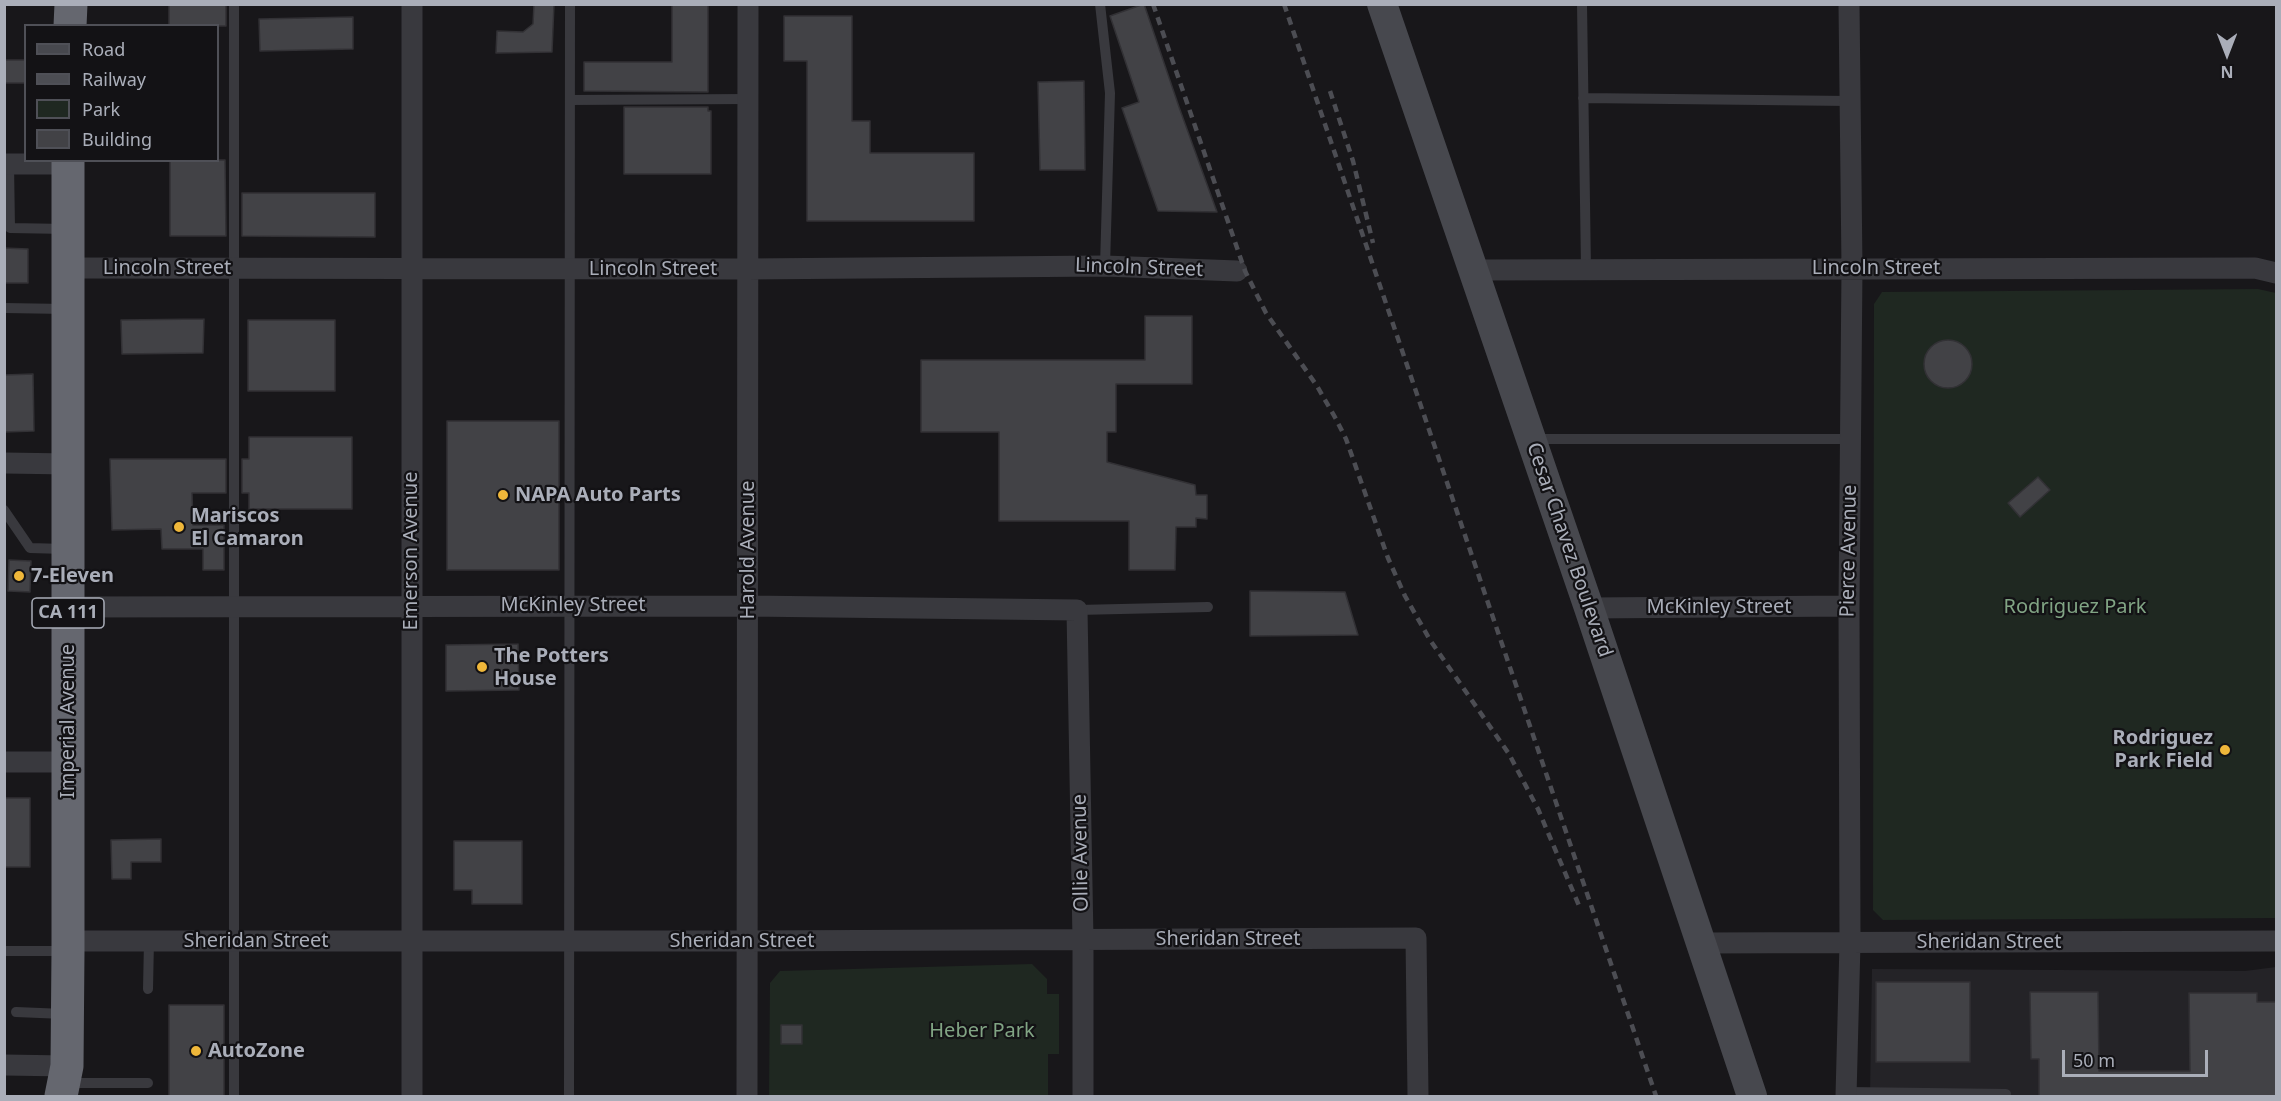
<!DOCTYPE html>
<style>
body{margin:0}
#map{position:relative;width:2281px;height:1101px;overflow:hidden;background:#18171a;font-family:"Noto Sans",sans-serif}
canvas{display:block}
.frame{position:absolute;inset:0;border:6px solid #aaaeb9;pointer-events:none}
.legend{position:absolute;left:24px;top:24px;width:195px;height:138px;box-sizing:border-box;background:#131215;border:2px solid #4f5057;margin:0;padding:8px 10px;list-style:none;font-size:18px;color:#aaaeb9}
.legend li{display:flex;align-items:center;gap:12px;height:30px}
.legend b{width:30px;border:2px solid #4f5057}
.north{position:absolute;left:2197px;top:24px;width:60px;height:60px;-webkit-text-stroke:4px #131215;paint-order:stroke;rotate:180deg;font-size:16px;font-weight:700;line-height:24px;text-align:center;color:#aaaeb9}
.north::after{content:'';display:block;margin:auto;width:21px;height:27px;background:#aaaeb9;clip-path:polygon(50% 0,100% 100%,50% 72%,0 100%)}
.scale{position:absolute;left:2062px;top:1050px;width:146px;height:27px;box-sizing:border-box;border:3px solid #aaaeb9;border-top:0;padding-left:8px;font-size:18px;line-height:21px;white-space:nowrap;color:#aaaeb9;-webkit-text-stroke:4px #131215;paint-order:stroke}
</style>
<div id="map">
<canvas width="2281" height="1101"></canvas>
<div class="frame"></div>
<ul class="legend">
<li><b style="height:8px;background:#47484e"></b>Road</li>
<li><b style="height:8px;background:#4c4d53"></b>Railway</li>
<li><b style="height:16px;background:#1f2821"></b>Park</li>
<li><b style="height:16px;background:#424246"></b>Building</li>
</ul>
<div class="north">N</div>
<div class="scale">50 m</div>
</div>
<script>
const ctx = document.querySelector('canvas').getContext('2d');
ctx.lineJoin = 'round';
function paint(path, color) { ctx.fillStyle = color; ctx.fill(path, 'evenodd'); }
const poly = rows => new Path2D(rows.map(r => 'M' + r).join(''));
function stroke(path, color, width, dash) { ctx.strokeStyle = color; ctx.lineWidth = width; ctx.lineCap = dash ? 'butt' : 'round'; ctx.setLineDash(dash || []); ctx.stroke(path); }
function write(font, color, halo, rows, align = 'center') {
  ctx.font = font + ' "Noto Sans",sans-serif'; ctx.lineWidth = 4.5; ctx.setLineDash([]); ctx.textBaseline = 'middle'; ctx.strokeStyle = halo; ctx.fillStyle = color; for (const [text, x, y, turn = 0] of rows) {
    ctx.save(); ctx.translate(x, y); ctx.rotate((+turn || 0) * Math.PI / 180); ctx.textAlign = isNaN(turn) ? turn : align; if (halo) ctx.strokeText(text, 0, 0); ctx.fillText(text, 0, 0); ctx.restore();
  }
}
paint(poly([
 [2276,967,2276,1096,1870,1096,1872,969,2245,971]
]), '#242327');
paint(poly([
 [2258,289,2276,293,2276,918,1883,920,1873,910,1874,304,1882,292],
 [1032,964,1047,979,1047,994,1059,994,1059,1054,1048,1054,1048,1096,769,1096,770,983,780,971]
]), '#1f2821');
const building = poly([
 [169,4,226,4,226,26,169,26,169,4],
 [534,4,554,4,552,52,496,53,497,31,523,32,533,24,534,4],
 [672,4,708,4,708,92,584,91,584,62,672,62,672,4],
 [1144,4,1179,107,1217,212,1158,211,1122,108,1139,102,1110,16,1144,4],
 [784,16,852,16,852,121,870,121,870,153,974,153,974,221,807,221,807,61,784,61,784,16],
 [353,17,353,49,260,51,259,19,353,17],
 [4,60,26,60,26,83,4,83,4,60],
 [1084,81,1085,170,1040,170,1038,82,1084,81],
 [624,107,708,107,708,111,711,111,711,174,624,174,624,107],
 [170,160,225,160,226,236,170,236,170,160],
 [242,193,375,193,375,237,242,236,242,193],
 [4,248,28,249,28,283,4,283,4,248],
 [1145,316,1192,316,1192,384,1116,384,1116,432,1107,432,1107,462,1195,485,1196,495,1207,495,1207,519,1196,518,1196,527,1176,527,1175,570,1129,570,1129,521,999,521,999,432,921,432,921,360,1145,360,1145,316],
 [204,319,203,353,122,354,121,320,204,319],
 [248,320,335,320,335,391,248,391,248,320],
 '1924 364a24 24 0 1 1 48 0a24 24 0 1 1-48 0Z',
 [33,374,34,431,4,432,4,375,33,374],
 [447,421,559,421,559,570,447,570,447,421],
 [249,437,352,437,352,509,249,509,249,493,242,493,242,459,249,459,249,437],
 [110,459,226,459,226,493,192,493,193,525,224,525,224,570,203,570,203,549,162,549,161,529,112,530,110,459],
 [2038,477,2050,490,2020,517,2008,503,2038,477],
 [9,560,31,561,30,592,8,591,9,560],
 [1250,591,1345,592,1358,635,1250,636,1250,591],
 [518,644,519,690,446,691,446,645,518,644],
 [4,798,30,798,30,867,4,867,4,798],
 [161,839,161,862,131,862,131,879,112,879,111,840,161,839],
 [454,841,522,841,522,904,472,904,472,890,454,890,454,841],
 [1876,982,1970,982,1970,1062,1876,1062,1876,982],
 [2030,992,2098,992,2099,1071,2190,1071,2189,993,2257,993,2257,1002,2277,1002,2277,1096,2039,1096,2039,1059,2031,1059,2030,992],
 [169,1005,224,1005,224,1096,169,1096,169,1005],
 [781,1025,802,1025,802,1044,781,1044,781,1025]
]);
paint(building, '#424246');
stroke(building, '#323135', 1.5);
stroke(poly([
 [234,4,234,1096],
 [1100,4,1110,93,1105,266],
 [1582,4,1586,269],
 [1583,98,1849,101],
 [570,100,748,99],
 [9,164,10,228,66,229],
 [4,308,66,309],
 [1533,439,1851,439],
 [4,510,30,548,64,549],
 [1077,610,1208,607],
 [4,951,64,951],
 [148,989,149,941],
 [16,1012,64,1014],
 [71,1083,148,1083],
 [1848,1092,2006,1094],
 [569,1096,570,4]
]), '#39393e', 10);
stroke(poly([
 [4,164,68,164],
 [69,268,747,269,1105,266,1237,271],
 [1475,270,2255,268,2276,273],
 [4,463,70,464],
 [68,607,748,606,1077,610,1083,940,1083,1096],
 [1589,608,1849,606],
 [4,762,68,762],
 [68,941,746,941,1416,938,1418,1096],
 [1702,943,2276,941],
 [4,1065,67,1066],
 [412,1096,412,4],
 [747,1096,748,4],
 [1846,1096,1850,943,1849,606,1852,268,1849,4]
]), '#39393e', 21);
stroke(poly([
 [1382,4,1589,608,1752,1096]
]), '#47484e', 30);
stroke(poly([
 [70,26,71,4],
 [61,1096,67,1066,68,951,68,160]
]), '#65676f', 33);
stroke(poly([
 [1153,4,1245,271,1266,313,1317,386,1336,419,1346,439,1388,558,1405,596,1430,640,1509,754,1538,809,1580,908],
 [1284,4,1656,1096],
 [1330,91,1353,161,1373,243]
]), '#4c4d53', 4.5, [8, 6]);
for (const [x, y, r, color] of [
 [503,495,6,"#efb73a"],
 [179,527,6,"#efb73a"],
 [19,576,6,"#efb73a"],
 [482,667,6,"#efb73a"],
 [2225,750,6,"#efb73a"],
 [196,1051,6,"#efb73a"]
]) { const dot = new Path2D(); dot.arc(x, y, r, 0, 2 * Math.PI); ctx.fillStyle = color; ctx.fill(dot); stroke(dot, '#131215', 2); }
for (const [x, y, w] of [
 [68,613,72]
]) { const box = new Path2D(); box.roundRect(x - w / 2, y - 15, w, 30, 4.5); ctx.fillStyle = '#131215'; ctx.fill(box); stroke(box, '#aaaeb9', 1.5); }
write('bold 18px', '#aaaeb9', null, [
 ["CA 111",68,613]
]);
write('20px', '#aaaeb9', '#131215', [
 ["Lincoln Street",167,268],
 ["Lincoln Street",1139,268,2],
 ["Lincoln Street",1876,268],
 ["Lincoln Street",653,269],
 ["Harold Avenue",748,550,-90],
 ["Cesar Chavez Boulevard",1569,550,71],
 ["Emerson Avenue",411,551,-90],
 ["Pierce Avenue",1849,551,-89],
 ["McKinley Street",573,605],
 ["McKinley Street",1719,607],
 ["Imperial Avenue",68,721,-90],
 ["Ollie Avenue",1081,853,-91],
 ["Sheridan Street",1228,939],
 ["Sheridan Street",256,941],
 ["Sheridan Street",742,941],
 ["Sheridan Street",1989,942]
]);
write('bold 20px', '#aaaeb9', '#131215', [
 ["NAPA Auto Parts",515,495],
 ["Mariscos",191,516],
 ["El Camaron",191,539],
 ["7-Eleven",31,576],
 ["The Potters",494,656],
 ["House",494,679],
 ["Rodriguez",2213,738,"right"],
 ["Park Field",2213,761,"right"],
 ["AutoZone",208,1051]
], 'left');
write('20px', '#81a484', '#131215', [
 ["Rodriguez Park",2075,607],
 ["Heber Park",982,1031]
]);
</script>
